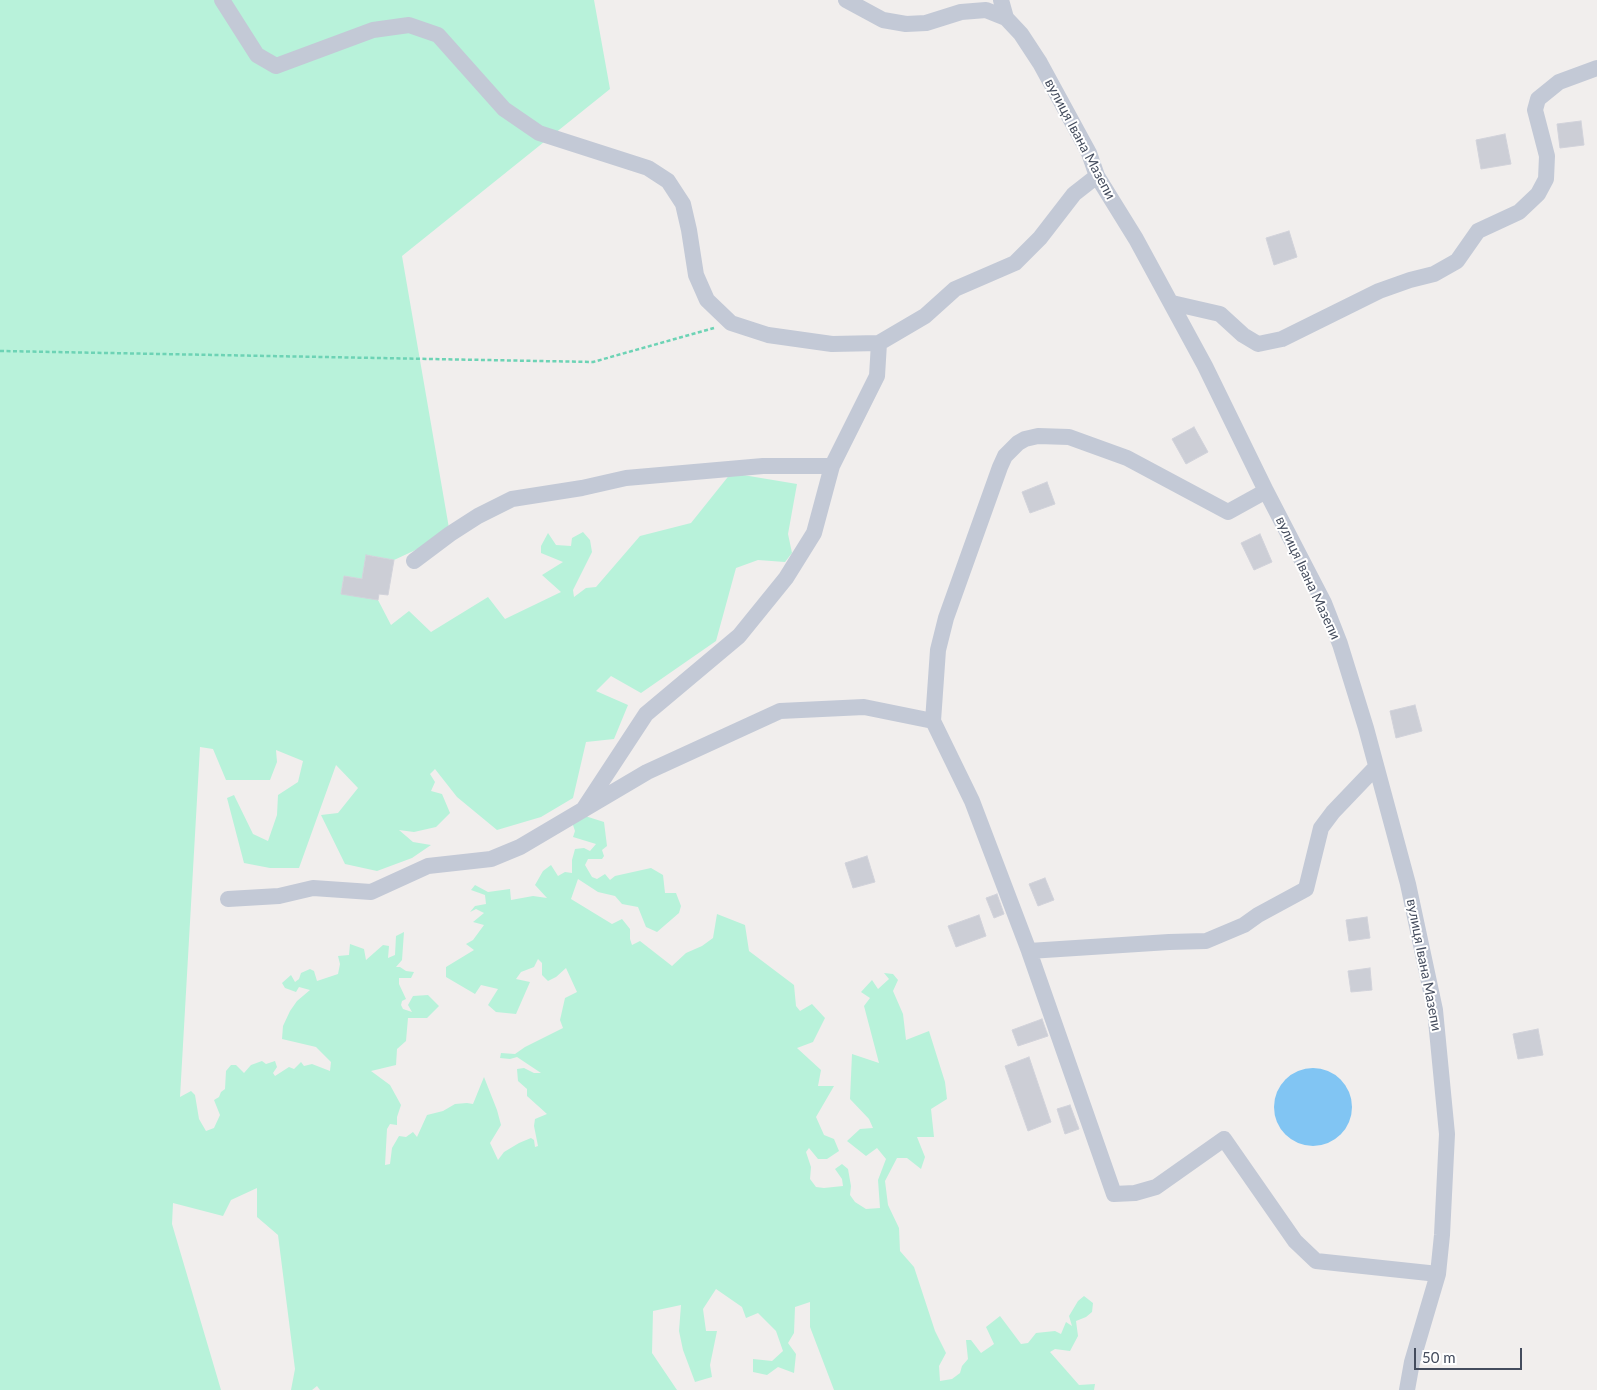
<!DOCTYPE html>
<meta charset="utf-8">
<style>
body{margin:0}
#map{position:relative;width:1597px;height:1390px;overflow:hidden;background:#f1eeed;font-family:Lato,sans-serif}
canvas{display:block}
.scale{position:absolute;left:1414px;top:1348px;width:108px;height:22px;box-sizing:border-box;border:2px solid #444c5d;border-top:0;padding-left:6px;font-size:15px;line-height:18px;white-space:nowrap;color:#444c5d;-webkit-text-stroke:4px #fff;paint-order:stroke}
</style>
<div id="map">
<canvas width="1597" height="1390"></canvas>
<div class="scale">50 m</div>
</div>
<script>
const ctx = document.querySelector('canvas').getContext('2d');
ctx.lineJoin = 'round';
function paint(path, color) { ctx.fillStyle = color; ctx.fill(path, 'evenodd'); }
const poly = rows => new Path2D(rows.map(r => 'M' + r).join(''));
function stroke(path, color, width, dash) { ctx.strokeStyle = color; ctx.lineWidth = width; ctx.lineCap = dash ? 'butt' : 'round'; ctx.setLineDash(dash || []); ctx.stroke(path); }
function write(font, color, halo, rows, align = 'center') {
  ctx.font = font + ' Lato,sans-serif'; ctx.lineWidth = 4; ctx.setLineDash([]); ctx.textBaseline = 'middle'; ctx.strokeStyle = halo; ctx.fillStyle = color; for (const [text, x, y, turn = 0] of rows) {
    ctx.save(); ctx.translate(x, y); ctx.rotate((+turn || 0) * Math.PI / 180); ctx.textAlign = isNaN(turn) ? turn : align; if (halo) ctx.strokeText(text, 0, 0); ctx.fillText(text, 0, 0); ctx.restore();
  }
}
paint(poly([
 [0,0,594,0,610,89,402,256,450,534,394,560,366,555,362,579,344,576,341,593,378,600,391,625,409,611,431,632,488,597,505,619,561,592,542,575,563,562,541,553,541,546,548,533,556,545,571,546,572,538,583,532,590,540,592,552,573,590,574,597,586,588,596,587,640,536,691,523,731,473,797,484,788,534,792,553,785,562,758,560,736,568,716,641,641,693,611,676,596,691,628,705,614,739,586,742,573,798,541,817,497,830,457,797,435,769,430,774,435,782,431,791,442,794,450,813,436,827,414,832,399,830,413,842,431,845,412,858,377,871,345,864,321,815,338,813,358,788,336,765,299,868,270,868,244,863,227,798,234,795,253,834,268,841,277,815,278,795,298,782,303,761,276,750,277,762,270,780,226,780,213,749,200,747,180,1097,191,1091,195,1095,199,1119,206,1131,214,1128,220,1115,214,1100,219,1097,221,1092,225,1089,226,1071,231,1065,236,1065,244,1073,251,1065,262,1061,266,1064,275,1061,277,1067,273,1073,275,1076,289,1067,294,1069,301,1062,304,1066,312,1064,330,1071,331,1062,316,1047,282,1039,283,1026,290,1011,297,1001,310,990,299,987,296,992,285,988,282,983,291,975,295,982,299,979,301,973,310,969,314,971,317,981,338,974,340,964,338,956,349,955,350,944,364,949,366,960,383,945,389,946,388,958,395,955,396,936,404,932,402,960,396,967,400,967,406,971,414,972,411,978,399,978,399,984,406,999,402,1001,401,1005,403,1009,412,1012,408,1005,413,996,428,995,439,1006,427,1018,408,1018,406,1041,397,1049,396,1065,371,1071,390,1085,401,1105,397,1117,397,1125,390,1124,387,1129,385,1165,390,1164,392,1148,399,1136,406,1137,413,1132,417,1137,427,1115,443,1111,455,1104,467,1103,473,1104,484,1077,497,1110,501,1125,490,1143,498,1160,504,1152,519,1143,531,1138,534,1140,535,1147,538,1146,534,1126,535,1119,547,1114,527,1096,527,1089,518,1081,517,1069,524,1068,534,1073,541,1073,517,1057,510,1059,500,1058,501,1053,515,1054,525,1047,563,1028,560,1020,565,998,577,992,566,968,556,977,548,981,542,975,542,963,538,959,534,967,521,972,516,979,530,982,516,1014,496,1012,488,1005,498,989,481,985,475,994,446,977,446,967,474,950,466,944,473,940,484,925,473,922,484,913,476,909,470,912,475,906,486,904,485,895,471,890,475,885,488,892,510,889,511,900,533,896,547,898,535,885,543,871,551,865,558,876,565,872,572,873,572,860,575,849,584,848,590,851,596,844,573,837,575,831,572,822,585,816,604,822,607,846,602,850,604,856,602,859,588,859,585,865,592,877,597,879,605,874,610,880,615,876,651,868,663,875,665,893,676,893,681,906,679,913,657,932,646,927,638,907,622,904,615,896,598,892,578,879,571,899,612,924,622,919,630,929,630,939,632,945,640,941,672,966,686,953,702,946,713,938,717,914,745,925,749,951,794,985,796,1006,800,1011,812,1004,825,1018,813,1042,797,1048,821,1070,818,1086,834,1086,816,1117,824,1135,834,1139,839,1151,827,1159,818,1159,809,1148,806,1152,811,1167,810,1179,816,1187,824,1188,843,1186,842,1179,835,1169,842,1164,848,1169,851,1186,850,1195,855,1202,866,1209,880,1208,878,1180,886,1159,877,1148,866,1156,847,1141,860,1129,873,1128,869,1119,850,1099,852,1054,879,1063,864,1006,870,998,861,992,872,980,878,989,889,979,884,973,893,974,898,980,893,991,903,1014,906,1040,929,1031,945,1082,947,1099,931,1109,934,1137,917,1137,925,1157,921,1169,907,1158,897,1158,885,1181,888,1205,899,1228,900,1251,914,1267,935,1331,946,1353,939,1366,940,1381,952,1379,960,1373,962,1366,968,1359,966,1340,971,1340,981,1353,994,1344,986,1327,1000,1316,1021,1344,1028,1343,1036,1333,1055,1331,1061,1334,1066,1322,1072,1326,1069,1316,1078,1301,1084,1296,1093,1303,1092,1312,1086,1317,1076,1321,1078,1336,1070,1351,1055,1349,1050,1352,1079,1385,1095,1384,1094,1390,834,1390,810,1327,810,1302,795,1307,794,1333,788,1343,796,1354,794,1373,778,1367,767,1375,753,1372,753,1359,772,1361,783,1351,776,1331,758,1313,746,1318,742,1307,716,1289,703,1309,706,1331,717,1331,710,1365,712,1377,695,1382,683,1350,679,1331,681,1305,653,1311,652,1353,677,1390,320,1390,317,1386,312,1390,291,1390,295,1369,278,1235,257,1217,257,1188,231,1200,223,1216,173,1203,172,1224,221,1390,0,1390]
]), '#b8f2da');
paint(poly([
 '1274 1107a39 39 0 1 1 78 0a39 39 0 1 1-78 0Z'
]), '#81c5f3');
const building = poly([
 [1581,121,1584,145,1560,148,1557,124,1581,121],
 [1505,134,1511,164,1481,169,1476,140,1505,134],
 [1289,231,1297,257,1274,265,1266,238,1289,231],
 [1194,427,1208,452,1186,464,1172,439,1194,427],
 [1047,482,1055,504,1030,513,1022,492,1047,482],
 [1260,534,1272,562,1254,570,1241,543,1260,534],
 [366,555,394,560,388,595,379,594,378,600,341,594,344,576,362,579,366,555],
 [1415,705,1422,731,1396,738,1390,711,1415,705],
 [867,856,875,882,853,888,845,863,867,856],
 [1045,878,1054,900,1038,906,1029,884,1045,878],
 [997,894,1004,914,994,918,986,898,997,894],
 [979,915,986,936,956,947,948,926,979,915],
 [1367,917,1370,938,1349,941,1346,920,1367,917],
 [1370,968,1372,990,1351,992,1348,971,1370,968],
 [1042,1019,1048,1036,1018,1046,1012,1030,1042,1019],
 [1538,1029,1543,1055,1518,1059,1513,1034,1538,1029],
 [1029,1057,1051,1122,1028,1131,1005,1066,1029,1057],
 [1070,1105,1079,1129,1065,1134,1057,1109,1070,1105]
]);
paint(building, '#ccced6');
stroke(building, '#d1d2da', 1);
stroke(poly([
 [0,351,593,362,714,328]
]), '#6dd3b5', 2.5, [4, 2.5]);
stroke(poly([
 [222,0,257,55,276,66,373,30,409,25,438,35,504,109,539,133,648,168,668,181,683,204,689,230,696,275,707,300,731,323,768,335,832,344,879,343],
 [846,0,883,20,906,24,926,23,961,12,986,10,1006,18,1021,34,1040,63,1089,153,1097,176,1136,239,1205,366,1266,491,1324,603,1340,644,1366,728,1408,884,1435,1010,1447,1134,1442,1235,1438,1274,1412,1362,1407,1390],
 [1001,0,1006,18],
 [1172,303,1220,314,1243,335,1258,344,1282,339,1379,291,1410,280,1434,274,1457,261,1478,231,1519,212,1538,194,1546,179,1547,156,1535,110,1538,99,1559,82,1597,68],
 [414,561,450,534,478,516,512,499,582,488,626,478,763,466,832,466],
 [1376,767,1333,812,1321,828,1306,889,1258,915,1244,925,1206,941,1169,942,1029,951,1114,1194,1135,1193,1156,1187,1224,1139,1295,1241,1316,1261,1438,1274],
 [583,810,646,714,739,636,786,578,814,533,832,466,877,376,879,343,925,316,955,289,1015,263,1040,238,1074,194,1097,176],
 [228,899,279,896,313,888,371,892,428,866,491,859,520,847,647,772,780,711,864,707,933,721],
 [1029,951,972,801,933,721,938,650,946,618,1000,467,1005,456,1018,443,1025,439,1038,436,1069,437,1127,458,1228,512,1266,491]
]), '#c3c9d6', 16);
write('14px', '#444c5d', '#fff', [
 ["вулиця Івана Мазепи",1080,139,62],
 ["вулиця Івана Мазепи",1308,578,65],
 ["вулиця Івана Мазепи",1424,965,79]
]);
</script>
